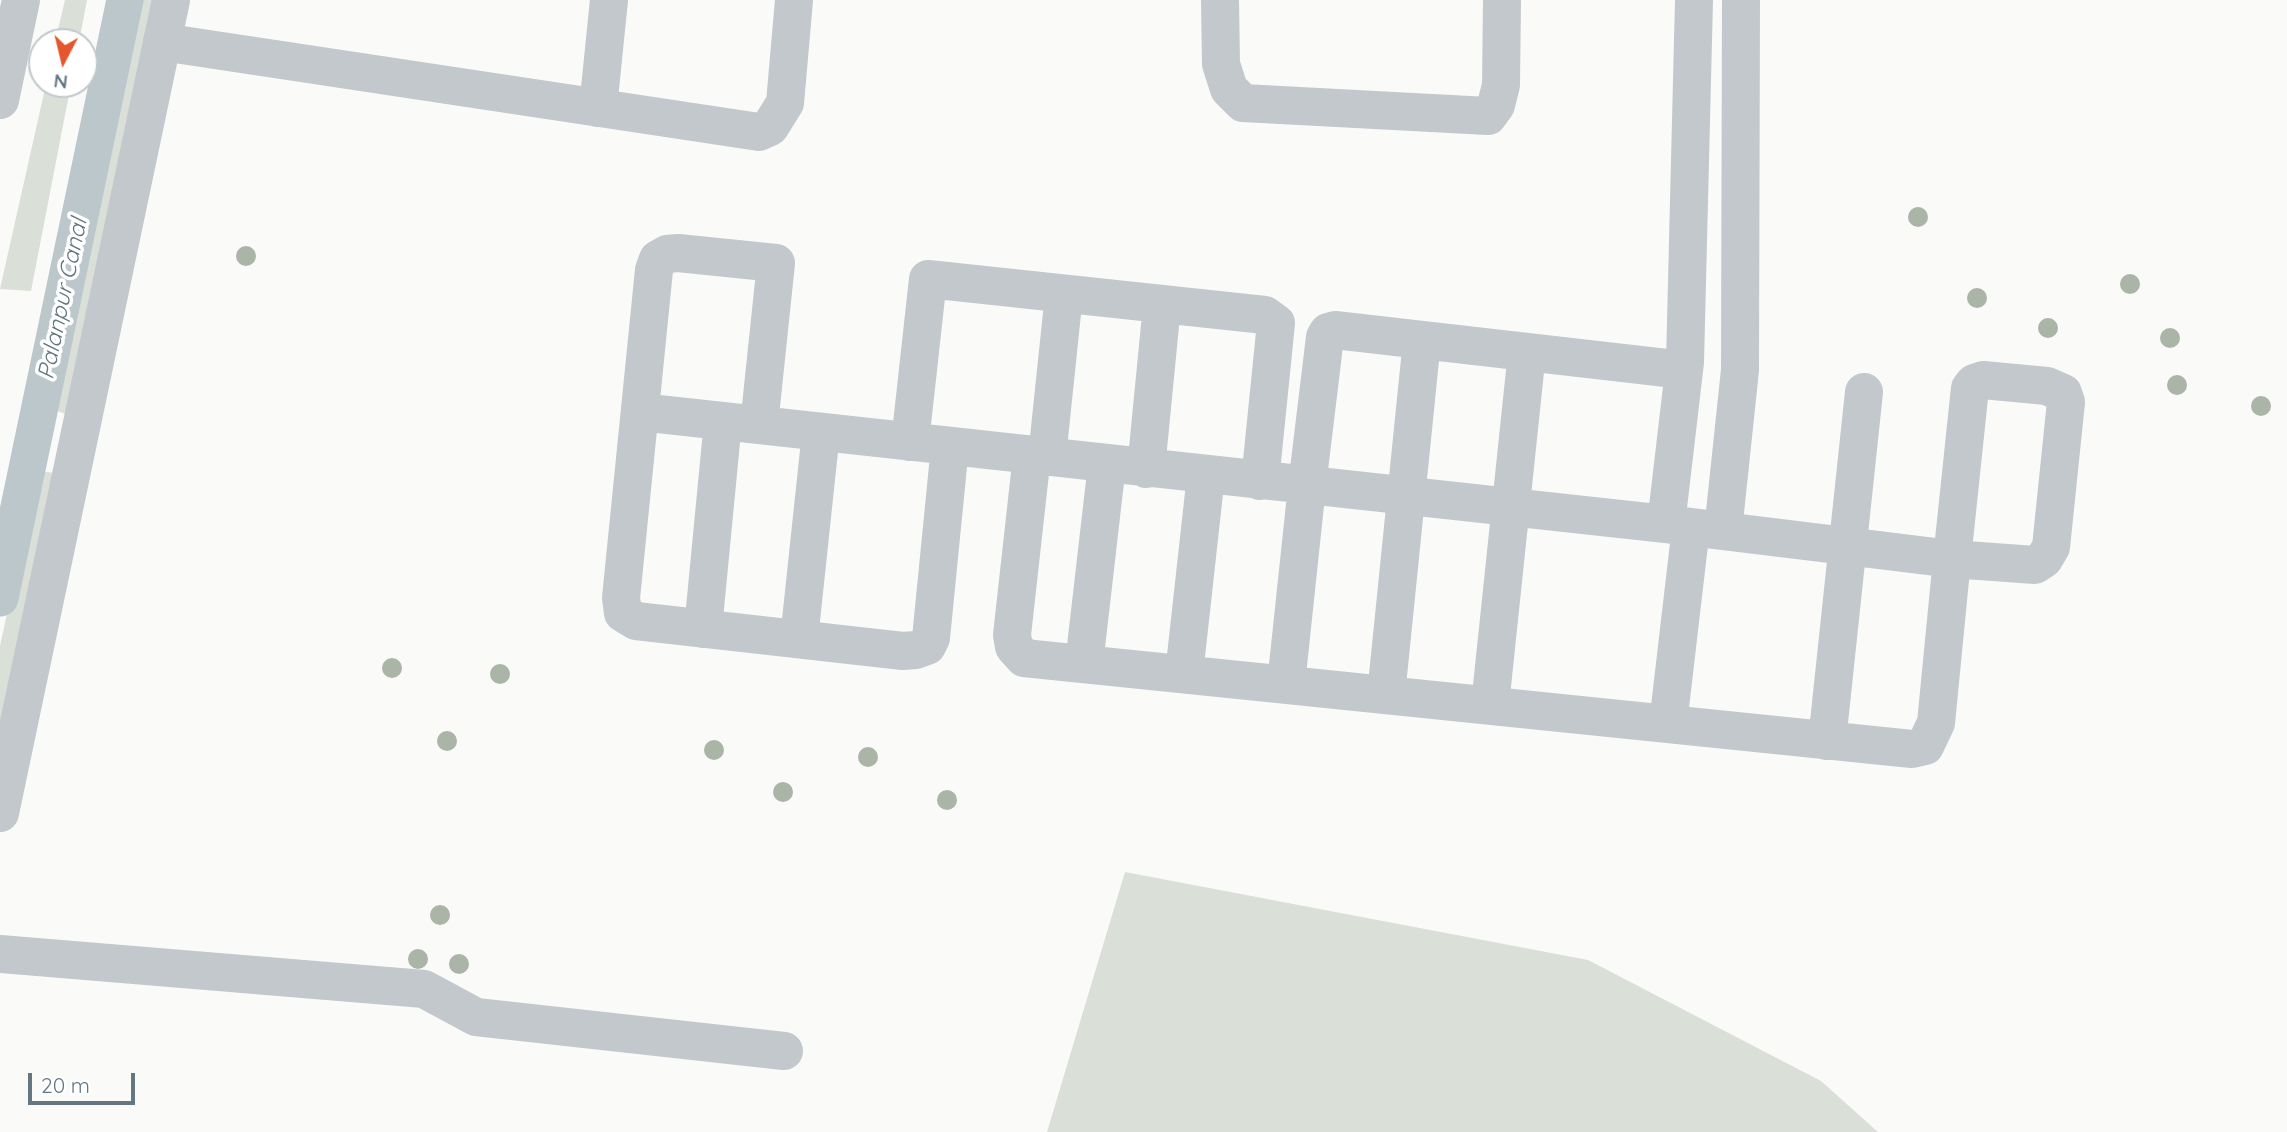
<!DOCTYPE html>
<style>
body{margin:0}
#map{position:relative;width:2287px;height:1132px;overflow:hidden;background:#fafaf8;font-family:Quicksand,sans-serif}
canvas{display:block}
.north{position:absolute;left:28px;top:28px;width:70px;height:70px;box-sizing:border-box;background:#fff;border:2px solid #c1c8cd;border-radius:50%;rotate:187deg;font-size:19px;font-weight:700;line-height:28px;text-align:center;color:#657683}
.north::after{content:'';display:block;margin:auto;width:24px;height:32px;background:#e4572e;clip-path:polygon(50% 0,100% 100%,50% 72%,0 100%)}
.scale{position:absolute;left:28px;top:1073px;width:107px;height:32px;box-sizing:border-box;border:4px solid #657683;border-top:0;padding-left:9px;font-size:21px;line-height:24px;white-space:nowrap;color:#657683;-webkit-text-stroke:5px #fff;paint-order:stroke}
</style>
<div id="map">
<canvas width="2287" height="1132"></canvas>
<div class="north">N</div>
<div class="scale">20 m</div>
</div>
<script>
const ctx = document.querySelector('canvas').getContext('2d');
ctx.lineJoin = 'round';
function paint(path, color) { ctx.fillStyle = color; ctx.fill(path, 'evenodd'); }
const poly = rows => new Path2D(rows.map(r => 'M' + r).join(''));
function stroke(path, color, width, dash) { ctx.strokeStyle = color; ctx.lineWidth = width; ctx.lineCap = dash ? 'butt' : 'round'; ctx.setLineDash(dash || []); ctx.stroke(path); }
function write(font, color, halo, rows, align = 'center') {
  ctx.font = font + ' Quicksand,sans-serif'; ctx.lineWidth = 7; ctx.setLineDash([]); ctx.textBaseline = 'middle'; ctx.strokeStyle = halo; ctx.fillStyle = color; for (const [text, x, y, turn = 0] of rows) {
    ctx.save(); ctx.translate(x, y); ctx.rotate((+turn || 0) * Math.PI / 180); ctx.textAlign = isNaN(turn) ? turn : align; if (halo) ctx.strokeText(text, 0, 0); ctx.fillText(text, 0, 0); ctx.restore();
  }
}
paint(poly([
 [65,0,87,0,79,42,55,42],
 [137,0,159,0,71,416,55,410],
 [46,84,71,84,31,291,0,289],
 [38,471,64,474,0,749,0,646],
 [1125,872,1588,960,1821,1081,1878,1132,1047,1132]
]), '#dadfd7');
stroke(poly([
 [0,598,125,0]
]), '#bbc7cb', 37);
stroke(poly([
 [1220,0,1221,64,1229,89,1243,103,1488,116,1496,105,1501,85,1502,0],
 [162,42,759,132,770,127,785,103,794,0],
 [598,108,609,0],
 [640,412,1666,524,1952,559,2035,565,2044,559,2051,547,2066,402,2063,393,2047,386,1983,380,1974,383,1970,388,1952,559,1936,723,1925,746,1912,749,1024,658,1014,647,1012,635,1032,455],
 [759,425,776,263,678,253,667,254,658,259,654,270,621,598,623,613,636,621,903,651,916,650,927,646,931,638,950,446],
 [910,442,928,279,1265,315,1276,323,1260,481],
 [1047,457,1064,294],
 [1146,469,1162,305],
 [1666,524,1685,362,1694,0],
 [1723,531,1740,370,1741,0],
 [703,629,723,421],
 [799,639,821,432],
 [1084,664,1107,464],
 [1184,674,1206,475],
 [1286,684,1307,486,1325,337,1328,332,1335,330,1684,370],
 [1386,695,1422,340],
 [1490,705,1527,352],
 [1668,724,1691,527],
 [1827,741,1864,392],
 [0,954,424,989,476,1017,784,1051]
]), '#c3c8cc', 38);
stroke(poly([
 [0,100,21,0],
 [0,813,171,0]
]), '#c3c8cc', 38);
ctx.fillStyle = '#aab4a7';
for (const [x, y] of [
 [1918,217],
 [246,256],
 [2130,284],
 [1977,298],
 [2048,328],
 [2170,338],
 [2177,385],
 [2261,406],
 [392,668],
 [500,674],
 [447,741],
 [714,750],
 [868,757],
 [783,792],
 [947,800],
 [440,915],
 [418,959],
 [459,964]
]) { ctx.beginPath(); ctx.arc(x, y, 10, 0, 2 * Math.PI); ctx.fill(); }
write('italic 23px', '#60757c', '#fff', [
 ["Palanpur Canal",63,299,-78]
]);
</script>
